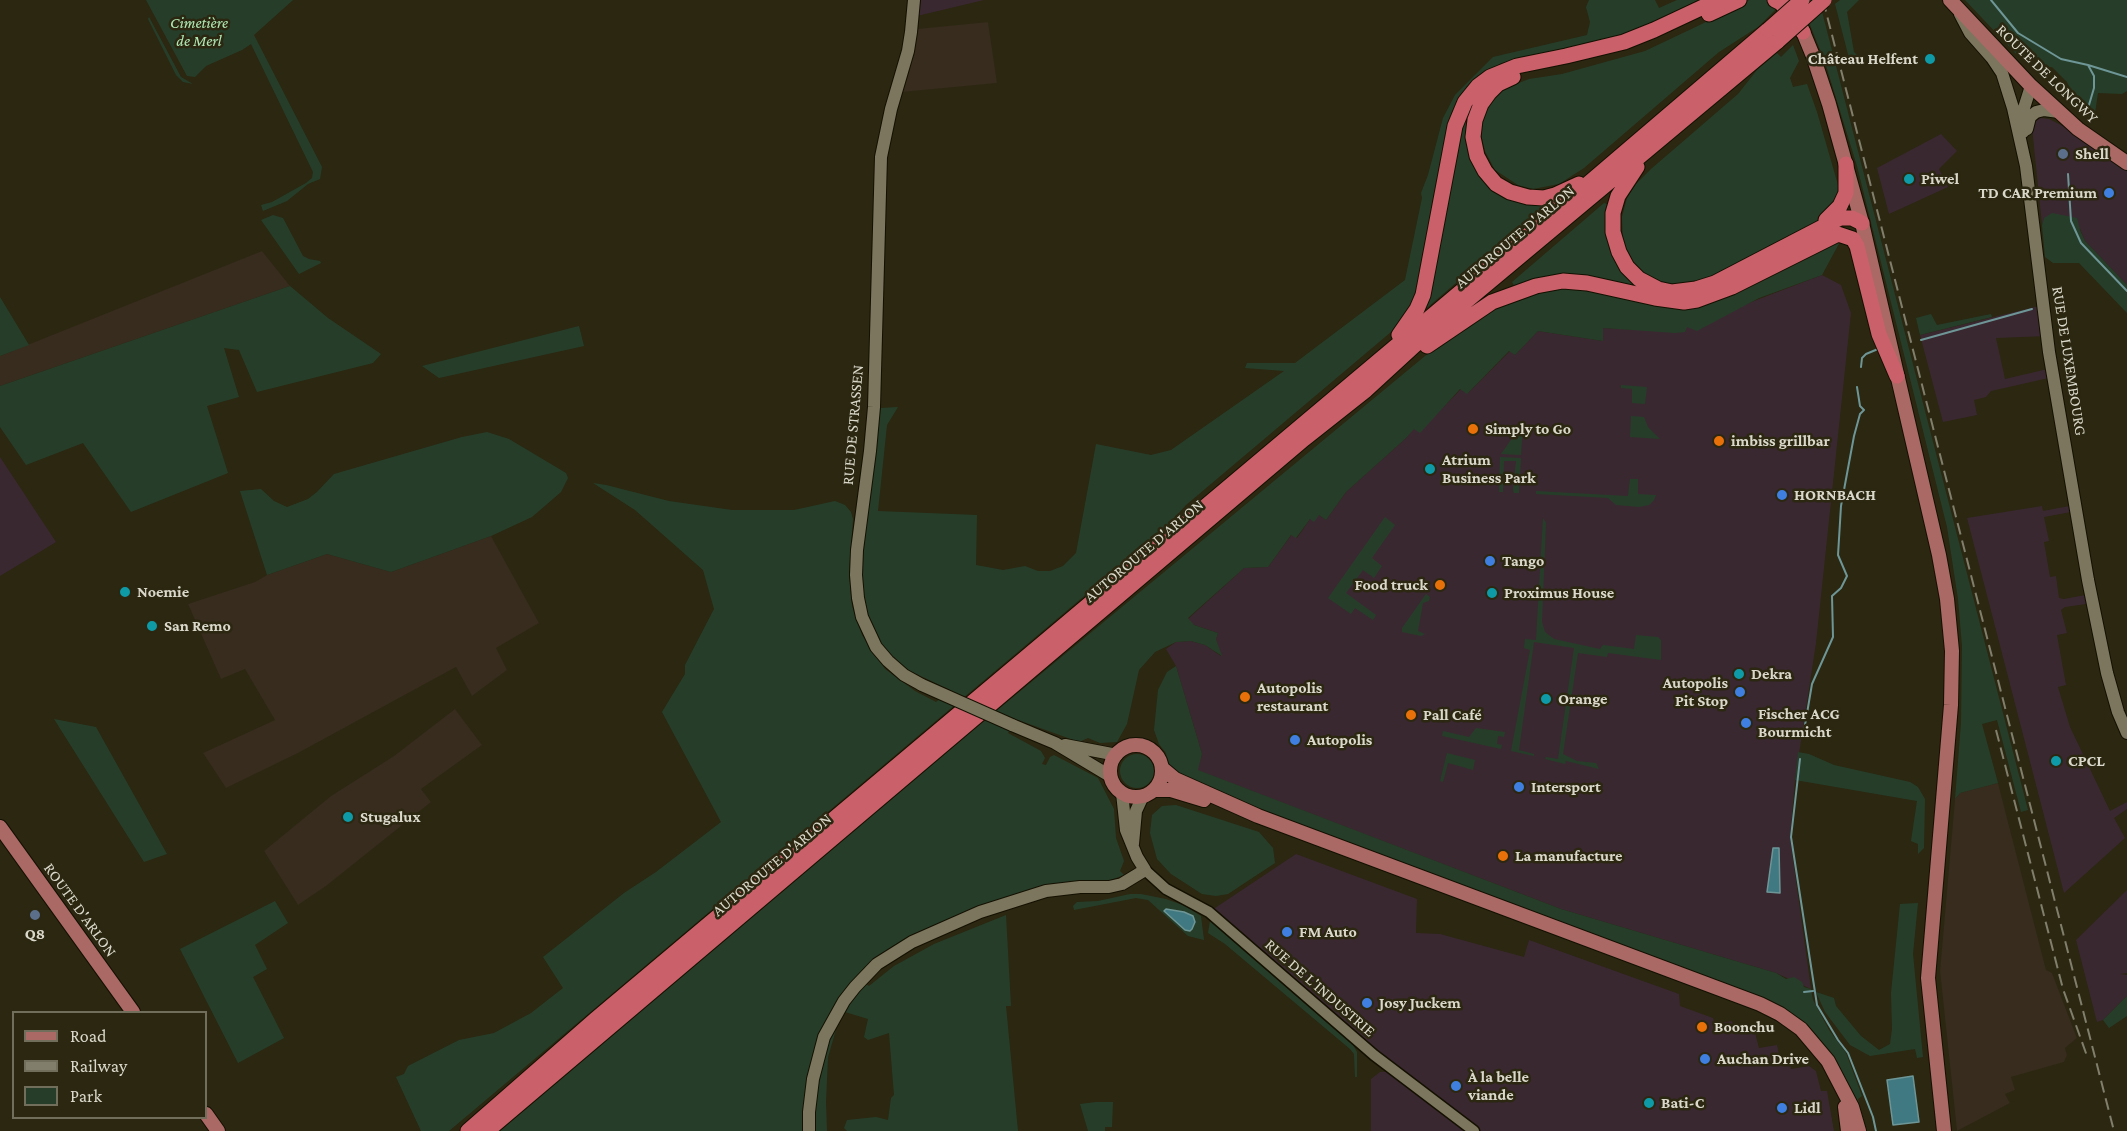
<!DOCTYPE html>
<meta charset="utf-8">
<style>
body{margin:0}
#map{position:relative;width:2127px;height:1131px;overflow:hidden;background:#2b2711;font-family:"Crimson Pro",serif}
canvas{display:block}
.legend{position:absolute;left:12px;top:1011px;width:195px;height:108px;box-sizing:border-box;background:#2b2711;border:2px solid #716e5b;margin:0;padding:8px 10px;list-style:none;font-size:18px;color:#dad8ca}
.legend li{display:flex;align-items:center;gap:12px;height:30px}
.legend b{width:30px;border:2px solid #716e5b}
</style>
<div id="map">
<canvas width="2127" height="1131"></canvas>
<ul class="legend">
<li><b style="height:8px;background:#aa6965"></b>Road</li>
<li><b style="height:8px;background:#817e6c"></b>Railway</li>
<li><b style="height:16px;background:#263e29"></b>Park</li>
</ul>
</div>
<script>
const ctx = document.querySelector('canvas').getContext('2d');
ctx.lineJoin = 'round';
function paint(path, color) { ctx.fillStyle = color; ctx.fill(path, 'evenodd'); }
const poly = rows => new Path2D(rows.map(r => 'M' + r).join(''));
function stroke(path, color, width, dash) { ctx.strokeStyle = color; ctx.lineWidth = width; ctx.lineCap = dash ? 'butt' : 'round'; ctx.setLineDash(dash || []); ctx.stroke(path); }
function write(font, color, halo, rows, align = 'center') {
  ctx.font = font + ' "Crimson Pro",serif'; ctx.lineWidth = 5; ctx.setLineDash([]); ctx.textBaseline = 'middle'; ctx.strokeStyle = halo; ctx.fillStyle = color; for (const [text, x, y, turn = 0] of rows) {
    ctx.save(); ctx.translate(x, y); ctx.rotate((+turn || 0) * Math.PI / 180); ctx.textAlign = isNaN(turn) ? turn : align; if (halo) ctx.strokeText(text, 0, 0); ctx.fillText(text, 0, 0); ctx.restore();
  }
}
paint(poly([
 [918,0,984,0,917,16],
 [2041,118,2049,119,2096,143,2127,163,2127,285,2085,241,2080,229,2044,218,2042,225,2032,127,2033,122],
 [1941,134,1957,151,1939,169,1948,187,1889,214,1877,168],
 [1822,275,1841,285,1851,313,1816,643,1795,780,1790,838,1811,989,1776,973,1561,909,1197,770,1202,754,1176,666,1166,649,1176,642,1191,641,1205,645,1221,656,1216,639,1218,633,1194,625,1188,619,1244,568,1268,567,1292,534,1297,538,1310,519,1319,515,1326,520,1346,492,1406,438,1414,428,1419,432,1461,389,1468,393,1510,351,1515,355,1538,331,1603,341,1602,328,1685,332,1686,327],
 [2043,305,2047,336,1996,338,2005,379,2052,368,2053,377,1991,391,1986,397,1974,400,1977,415,1943,422,1920,335],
 [0,457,56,542,0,576],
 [2075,505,2076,511,2044,517,2049,541,2044,542,2050,577,2056,576,2059,598,2064,599,2091,594,2093,603,2065,607,2061,610,2067,633,2057,635,2066,685,2058,687,2070,727,2110,811,2127,802,2127,809,2114,818,2125,838,2064,893,1967,518,2042,506,2043,511],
 [1296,854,1417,899,1416,933,1440,934,1524,957,1529,940,1679,994,1680,1006,1713,1018,1715,1024,1732,1021,1736,1032,1754,1029,1759,1048,1777,1045,1781,1064,1790,1063,1791,1069,1809,1066,1816,1071,1821,1091,1827,1091,1834,1131,1371,1131,1371,1079,1380,1072,1395,1071,1209,912],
 [2127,890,2127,973,2120,974,2127,975,2127,996,2103,1020,2097,1022,2076,940]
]), '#3a2831');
paint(poly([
 [988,22,997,83,902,92,909,72,917,29],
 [262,251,290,286,0,386,0,356],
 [491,536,539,623,496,648,507,670,472,696,456,667,298,753,226,788,203,753,275,720,245,669,221,679,188,604,255,582,267,575,327,554,391,572],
 [455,709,482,745,421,789,431,802,326,886,298,905,264,851,331,796,394,756],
 [1998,783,2046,970,2052,973,2077,1038,2065,1048,2067,1055,2064,1062,2011,1077,2015,1090,2005,1094,2010,1103,1957,1131,1940,971,1955,799,1960,793]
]), '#372c1d');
paint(poly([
 [146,0,293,0,254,35,322,167,320,179,308,184,287,201,263,211,261,205,272,202,306,183,312,178,313,172,251,44,242,50,206,66,195,77,187,76],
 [1589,0,1655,0,1659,8,1677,0,1698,0,1642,28,1587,45,1501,63,1471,86,1467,86,1449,125,1440,167,1421,280,1404,321,1186,505,1166,527,449,1131,421,1131,396,1077,404,1074,408,1066,459,1040,494,1033,531,1013,563,988,543,957,624,893,656,872,721,822,662,712,685,674,685,665,714,609,703,570,635,510,593,483,606,485,669,501,732,510,794,510,835,501,845,505,851,512,853,519,849,574,852,606,862,635,885,669,915,691,936,702,950,690,904,668,883,647,866,615,860,572,879,412,881,408,898,407,887,425,878,511,977,515,976,565,1003,570,1025,566,1038,571,1050,571,1063,566,1076,553,1096,444,1151,455,1171,450,1284,371,1245,368,1247,363,1295,363,1405,280,1422,198,1421,193,1428,175,1443,118,1455,95,1493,57,1587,35,1590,22,1586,7],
 [1750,0,1768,0,1777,8,1758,27,1719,52,1584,168,1559,184,1533,189,1518,185,1495,170,1485,151,1481,134,1484,111,1501,90,1529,79,1562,74,1645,51,1704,23,1742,2],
 [1800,0,1819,0,2028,810,2021,812,1997,720,1982,724,1998,783,1960,793,1955,799,1961,723,1962,646,1958,599,1947,527,1857,166,1825,62],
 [1840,0,1859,0,1847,12,1854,52,1858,56,1855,62,1850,62,1835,4],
 [1965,0,2127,0,2127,91,2122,94,2098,93,2095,113,2090,119,2077,103,2067,82,2052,67,2046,67,2039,60,2018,56],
 [149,17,181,77,193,84,183,82,176,75,148,19],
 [1793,45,1799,61,1790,78,1793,87,1807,84,1817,112,1840,192,1837,203,1822,218,1813,224,1709,279,1686,285,1666,285,1647,276,1633,265,1623,244,1622,217,1627,198,1636,184,1651,169,1738,94,1757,70,1777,53,1781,57],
 [1468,113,1470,113,1467,140,1471,161,1480,175,1503,198,1526,203,1545,203,1542,209,1422,312,1462,126],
 [1604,203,1610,205,1608,215,1639,284,1637,289,1515,287,1512,282],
 [2052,213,2077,218,2080,230,2085,241,2127,285,2127,313,2079,263,2053,263,2045,257,2042,225,2044,218],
 [273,215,283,218,303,256,309,259,320,261,321,263,299,274,261,220],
 [1842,238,1822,275,1759,298,1697,331,1687,327,1685,332,1675,333,1603,328,1603,341,1538,331,1515,355,1509,351,1467,394,1460,389,1420,433,1414,429,1406,438,1346,492,1326,520,1319,515,1314,522,1310,519,1296,538,1291,535,1268,567,1244,568,1188,618,1194,625,1218,633,1216,639,1222,656,1205,645,1191,641,1176,642,1155,652,1139,670,1127,724,1117,742,1100,743,1088,738,1079,742,1018,720,1008,733,1041,751,1045,758,1042,764,1046,765,1050,757,1054,755,1098,778,1114,809,1116,838,1124,861,1120,871,1124,875,1108,881,1079,883,1021,893,960,914,909,936,881,954,862,970,844,993,820,1034,805,1131,500,1131,983,722,1425,356,1478,317,1492,309,1549,289,1583,289,1691,305,1692,308,1700,307,1728,297],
 [290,286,328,318,381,354,373,363,257,392,239,350,224,348,239,397,207,406,228,473,131,512,83,443,26,465,0,427,0,386],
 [0,297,29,345,0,356],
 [1931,314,1937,325,1991,314,1992,317,1920,335,1916,318],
 [579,326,584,346,439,378,422,366],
 [1621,385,1647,387,1645,404,1632,403,1632,389,1621,388],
 [1631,416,1644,417,1648,427,1660,439,1630,437],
 [1523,423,1521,455,1501,454],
 [487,432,509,439,566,473,568,478,561,492,532,517,491,536,391,572,327,554,267,575,240,491,261,489,274,501,287,507,308,499,317,492,334,474,462,437],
 [1500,457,1521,458,1519,493,1514,493,1513,490,1516,461,1504,461,1503,492,1499,492],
 [1630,479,1638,479,1638,494,1656,495,1654,500,1649,505,1639,507,1616,505,1608,498,1536,494,1536,491,1628,496],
 [1385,517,1395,525,1372,558,1382,566,1374,578,1363,570,1346,593,1376,615,1373,620,1355,608,1351,614,1328,598],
 [1543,518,1546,523,1542,622,1545,632,1554,639,1600,649,1603,645,1634,649,1636,635,1658,637,1661,640,1661,660,1608,653,1607,657,1578,653,1563,754,1577,761,1596,763,1599,769,1566,761,1565,764,1545,759,1546,757,1558,759,1574,648,1534,642,1519,750,1534,754,1534,756,1511,751,1530,650,1524,648,1525,639,1536,640],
 [1426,594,1430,597,1429,601,1423,603,1418,631,1425,634,1421,636,1402,632,1402,628],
 [1176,666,1202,754,1198,770,1561,909,1776,973,1786,979,1794,977,1802,982,1804,987,1811,989,1813,1000,1829,1030,1846,1053,1862,1096,1858,1099,1867,1131,1862,1131,1851,1093,1834,1059,1826,1048,1797,1020,1207,792,1174,771,1168,762,1166,753,1159,744,1154,730,1158,690,1167,672],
 [54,719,96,727,167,854,144,862],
 [1476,728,1505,732,1504,737,1498,736,1497,744,1502,745,1501,749,1442,736,1443,731,1469,737],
 [1798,752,1809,754,1834,765,1910,782,1918,787,1925,799,1924,848,1918,854,1918,844,1911,841,1917,801,1795,780],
 [1447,753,1475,760,1473,770,1448,763,1443,782,1440,781],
 '1120 771a17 17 0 1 1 34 0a17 17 0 1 1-34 0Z',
 [1176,805,1259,832,1273,848,1275,863,1228,894,1216,896,1202,894,1171,874,1157,859,1150,833,1152,815,1162,806],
 [1130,894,1141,894,1166,899,1185,906,1201,916,1204,940,1188,936,1148,900,1136,898,1074,910,1073,906,1077,902,1098,901],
 [275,901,288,923,255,945,267,969,253,977,284,1038,238,1063,180,949],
 [1918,903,1913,954,1923,1057,1917,1058,1915,1049,1870,1056,1850,1045,1825,1012,1816,992,1834,998,1836,1006,1861,1036,1879,1050,1890,1044,1892,1029,1891,993,1900,904],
 [1006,915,1011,1006,1006,1006,1018,1131,847,1131,844,1128,847,1120,876,1117,888,1120,891,1098,894,1095,889,1033,868,1040,864,1037,868,1019,845,1012,849,1005,866,984,869,986,894,966,934,944],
 [1210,921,1353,1045,1357,1052,1357,1077,1355,1077,1354,1054,1350,1049,1225,944,1208,933],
 [2127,996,2127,1016,2109,1028,2103,1020],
 [837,1026,828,1057,826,1102,827,1131,815,1131,815,1093,825,1048],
 [1096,1102,1113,1102,1112,1127,1105,1127,1105,1131,1088,1131,1080,1104]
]), '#263e29');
const water = poly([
 [1773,848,1779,848,1780,893,1767,892,1773,848],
 [1166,909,1184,912,1193,916,1195,922,1192,929,1190,931,1185,930,1164,911,1166,909],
 [1913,1076,1919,1122,1893,1125,1887,1080,1913,1076]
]);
paint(water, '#407981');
stroke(water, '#6e9697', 1.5);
stroke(poly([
 [1991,0,2018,33,2061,59,2088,65,2127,77],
 [2086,115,2094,88,2094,76,2088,65],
 [2068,174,2071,221,2081,243,2127,291],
 [1921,340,2032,309],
 [1861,367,1862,358,1866,354,1878,349],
 [1804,731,1812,684,1833,637,1832,596,1841,588,1847,576,1838,555,1841,506,1854,436,1860,414,1864,410,1860,406,1857,387],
 [1800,759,1791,837,1817,1005,1838,1040,1848,1053,1873,1117,1876,1131],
 [1804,992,1813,991]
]), '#6e9697', 2);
const tertiary = poly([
 [1145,870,1166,889,1209,912,1374,1055,1474,1131]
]);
const secondary = poly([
 [914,0,911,32,908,51,891,109,881,157,874,407,870,451,857,550,856,575,858,598,862,617,876,647,888,661,904,675,922,685],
 [1960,14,1970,33,1992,58,2002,73,2013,108,2026,166,2049,352,2088,580,2107,673,2118,712,2127,733],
 [2027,129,2030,117,2036,112,2044,110,2059,112],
 [2023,132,2024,108,2031,86],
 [1012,725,1055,743,1110,776],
 [1065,745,1117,755],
 [1133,844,1136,811,1143,796],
 [809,1131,809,1112,813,1079,824,1037,844,1001,855,987,877,964,912,942,980,912,1046,891,1080,887,1109,887,1122,884,1145,870,1137,857,1126,830,1122,793]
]);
const primary = poly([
 [1790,0,1813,56,1829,104,1862,223,1939,555,1947,599,1952,651,1951,705,1928,978,1944,1131],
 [1950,0,2031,86,2078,129,2127,163],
 '1110 771a26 26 0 1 1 52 0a26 26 0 1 1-52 0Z',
 [1163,769,1175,779,1258,816,1760,1004,1780,1014,1801,1029,1828,1061,1852,1107,1859,1131],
 [1155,790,1171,790,1204,800],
 [0,827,133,1012],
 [1845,1107,1848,1131],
 [206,1114,218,1131]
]);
const motorway = poly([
 [1775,0,1781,3,1803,32],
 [1709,14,1739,0],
 [1513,77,1498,84,1489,93,1481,104,1475,120,1473,137,1477,156,1485,171,1496,184,1510,192,1528,197,1544,198,1555,195,1579,184],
 [1637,167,1618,196,1613,213,1613,232,1619,252,1627,267,1639,279,1658,289,1672,292,1696,289,1715,283,1840,218,1852,218,1862,223],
 [1826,220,1840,206,1846,193,1846,164],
 [1399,335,1417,309,1423,295,1455,126,1465,102,1478,86,1490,77,1517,66,1566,56,1624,42,1654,30,1718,0],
 [1427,346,1492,302,1536,286,1563,281,1587,283,1655,298,1684,302,1697,300,1732,287,1838,234,1853,239,1857,246,1879,334,1897,376],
 [468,1131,596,1019,1521,241,1768,30],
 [487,1131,1304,439,1366,390,1427,334,1778,41]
]);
stroke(tertiary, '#141000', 13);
stroke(secondary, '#141000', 14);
stroke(primary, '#141000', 16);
stroke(motorway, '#141000', 17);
stroke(tertiary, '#7b765d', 10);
stroke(secondary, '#7b765d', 12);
stroke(primary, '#aa6965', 14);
stroke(motorway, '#ca606a', 15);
stroke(poly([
 [1823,0,2114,1131],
 [1996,730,2063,989,2087,1056]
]), '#817e6c', 2, [12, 6]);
const secondaryBridge = poly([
 [922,685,1012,725]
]);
const motorwayBridge = poly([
 [1768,30,1802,0],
 [1778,41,1824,0]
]);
stroke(secondaryBridge, '#141000', 14, []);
stroke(motorwayBridge, '#141000', 17, []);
stroke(secondaryBridge, '#7b765d', 12);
stroke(motorwayBridge, '#ca606a', 15);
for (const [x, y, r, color] of [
 [1930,59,6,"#0f9aa8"],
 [2063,154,6,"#5c6f8a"],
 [1909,179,6,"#0f9aa8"],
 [2109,193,6,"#3f7fe0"],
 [1473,429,6,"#e8710a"],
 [1719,441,6,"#e8710a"],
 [1430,469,6,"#0f9aa8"],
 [1782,495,6,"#3f7fe0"],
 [1490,561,6,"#3f7fe0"],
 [1440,585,6,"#e8710a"],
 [125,592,6,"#0f9aa8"],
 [1492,593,6,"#0f9aa8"],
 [152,626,6,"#0f9aa8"],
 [1739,674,6,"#0f9aa8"],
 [1740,692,6,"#3f7fe0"],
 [1245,697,6,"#e8710a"],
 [1546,699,6,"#0f9aa8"],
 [1411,715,6,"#e8710a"],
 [1746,723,6,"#3f7fe0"],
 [1295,740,6,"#3f7fe0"],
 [2056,761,6,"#0f9aa8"],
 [1519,787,6,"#3f7fe0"],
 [348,817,6,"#0f9aa8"],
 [1503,856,6,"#e8710a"],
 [35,915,6,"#5c6f8a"],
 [1287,932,6,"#3f7fe0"],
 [1367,1003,6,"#3f7fe0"],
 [1702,1027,6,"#e8710a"],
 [1705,1059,6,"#3f7fe0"],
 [1456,1086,6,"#3f7fe0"],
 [1649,1103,6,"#0f9aa8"],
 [1782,1108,6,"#3f7fe0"]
]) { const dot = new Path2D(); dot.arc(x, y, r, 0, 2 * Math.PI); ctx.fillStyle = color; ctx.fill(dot); stroke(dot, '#2b2711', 2); }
write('italic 16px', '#b0e9b5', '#2b2711', [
 ["Cimetière",199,23],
 ["de Merl",199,41]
]);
write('bold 16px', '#dad8ca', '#2b2711', [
 ["Château Helfent",1918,59,"right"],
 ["Shell",2075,154],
 ["Piwel",1921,179],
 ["TD CAR Premium",2097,193,"right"],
 ["Simply to Go",1485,429],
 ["imbiss grillbar",1731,441],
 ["Atrium",1442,460],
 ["Business Park",1442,478],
 ["HORNBACH",1794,495],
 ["Tango",1502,561],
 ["Food truck",1428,585,"right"],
 ["Noemie",137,592],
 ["Proximus House",1504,593],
 ["San Remo",164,626],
 ["Dekra",1751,674],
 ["Autopolis",1728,683,"right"],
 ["Pit Stop",1728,701,"right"],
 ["Autopolis",1257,688],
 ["restaurant",1257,706],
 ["Orange",1558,699],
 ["Fischer ACG",1758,714],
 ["Bourmicht",1758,732],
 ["Pall Café",1423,715],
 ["Autopolis",1307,740],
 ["CPCL",2068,761],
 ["Intersport",1531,787],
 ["Stugalux",360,817],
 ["La manufacture",1515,856],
 ["FM Auto",1299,932],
 ["Q8",35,934,"center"],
 ["Josy Juckem",1379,1003],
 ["Boonchu",1714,1027],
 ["Auchan Drive",1717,1059],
 ["À la belle",1468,1077],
 ["viande",1468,1095],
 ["Bati-C",1661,1103],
 ["Lidl",1794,1108]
], 'left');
write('16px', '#dad8ca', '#2b2711', [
 ["ROUTE DE LONGWY",2047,74,44],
 ["AUTOROUTE D'ARLON",1515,237,-40],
 ["RUE DE LUXEMBOURG",2069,361,81],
 ["RUE DE STRASSEN",853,425,-85],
 ["AUTOROUTE D'ARLON",1144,551,-40],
 ["AUTOROUTE D'ARLON",772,865,-40],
 ["ROUTE D'ARLON",80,910,54],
 ["RUE DE L'INDUSTRIE",1320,988,41]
]);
</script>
